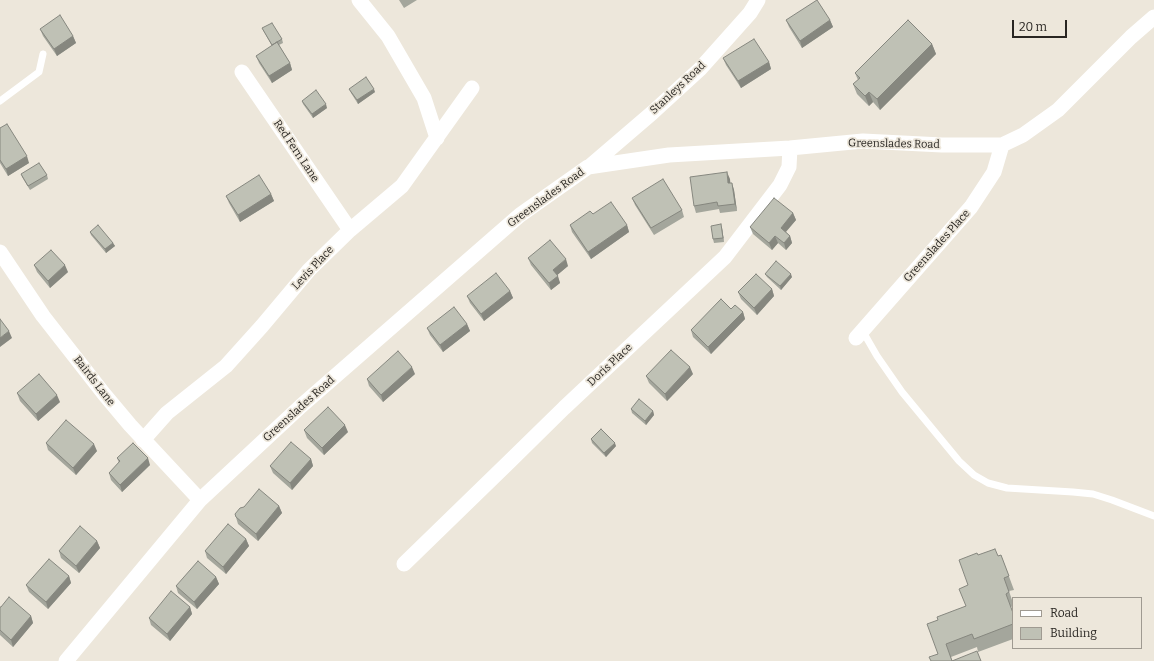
<!DOCTYPE html>
<style>
body{margin:0}
#map{position:relative;width:1154px;height:661px;overflow:hidden;background:#ede7db;font-family:Bitter,serif}
canvas{display:block}
.legend{position:absolute;left:1012px;top:597px;width:130px;height:52px;box-sizing:border-box;background:#ede7db;border:1px solid #9f9a91;margin:0;padding:5px 7px;list-style:none;font-size:12px;color:#292622}
.legend li{display:flex;align-items:center;gap:8px;height:20px}
.legend b{width:20px;border:1px solid #9f9a91}
.scale{position:absolute;left:1012px;top:20px;width:55px;height:18px;box-sizing:border-box;border:2px solid #292622;border-top:0;padding-left:5px;font-size:12px;line-height:14px;white-space:nowrap;color:#292622;-webkit-text-stroke:3px #ede7db;paint-order:stroke}
</style>
<div id="map">
<canvas width="1154" height="661"></canvas>
<ul class="legend">
<li><b style="height:5px;background:#fff"></b>Road</li>
<li><b style="height:11px;background:#bfc1b5"></b>Building</li>
</ul>
<div class="scale">20 m</div>
</div>
<script>
const ctx = document.querySelector('canvas').getContext('2d');
ctx.lineJoin = 'round';
const poly = rows => new Path2D(rows.map(r => 'M' + r).join(''));
function stroke(path, color, width, dash) { ctx.strokeStyle = color; ctx.lineWidth = width; ctx.lineCap = dash ? 'butt' : 'round'; ctx.setLineDash(dash || []); ctx.stroke(path); }
function paint(path, color) { ctx.fillStyle = color; ctx.fill(path, 'evenodd'); }
function write(font, color, halo, rows, align = 'center') {
  ctx.font = font + ' Bitter,serif'; ctx.lineWidth = 3.5; ctx.setLineDash([]); ctx.textBaseline = 'middle'; ctx.strokeStyle = halo; ctx.fillStyle = color; for (const [text, x, y, turn = 0] of rows) {
    ctx.save(); ctx.translate(x, y); ctx.rotate((+turn || 0) * Math.PI / 180); ctx.textAlign = isNaN(turn) ? turn : align; if (halo) ctx.strokeText(text, 0, 0); ctx.fillText(text, 0, 0); ctx.restore();
  }
}
stroke(poly([
 [0,101,39,72,43,54],
 [862,330,877,356,902,392,959,461,974,475,988,483,1007,488,1073,492,1093,494,1112,500,1154,516]
]), '#fff', 7);
stroke(poly([
 [359,0,388,36,424,98,437,138],
 [242,72,350,230],
 [589,167,652,113,700,69,750,13,758,0],
 [0,252,43,316,104,394,130,425,200,500],
 [856,338,971,207,994,172,1002,145],
 [143,440,167,413,226,366,262,326,309,270,350,230,402,186,472,88],
 [404,564,510,461,564,408,725,257,780,185,789,167,790,148],
 [66,661,200,500,301,406,520,215,588,167,669,155,790,148,863,141,942,145,1002,145,1023,135,1058,110,1131,37,1154,17]
]), '#fff', 15);
paint(poly([
 [399,0,417,0,404,8],
 [786,20,830,20,833,27,802,48,789,27],
 [262,28,282,39,283,43,279,45,290,63,292,70,272,83,259,63,256,56,272,46,264,32],
 [40,29,73,36,76,43,57,56,43,36],
 [932,44,936,54,880,110,873,102,869,106,857,94,853,84,858,80,855,73],
 [723,58,769,62,771,69,741,88,726,65],
 [349,89,375,92,358,104,351,93],
 [302,101,327,108,313,118,303,104],
 [0,128,29,163,8,176,0,163],
 [21,174,47,175,48,179,30,190,22,177],
 [730,179,730,183,734,190,737,211,720,213,719,209,696,213,694,206],
 [271,194,274,201,240,222,229,203,226,196],
 [632,198,682,210,684,217,654,235,635,205],
 [793,213,796,220,786,232,790,236,792,243,786,250,778,243,772,250,753,234,750,227],
 [593,214,627,225,629,232,591,259,572,232,570,225],
 [722,228,724,242,714,243,713,239],
 [90,232,113,243,115,246,106,253,91,235],
 [528,258,568,266,557,275,560,283,551,290,531,265],
 [34,265,68,272,50,288,37,272],
 [765,274,792,277,781,290,767,277],
 [772,289,774,296,757,315,741,299,738,292],
 [510,291,513,298,484,321,470,303,467,296],
 [731,309,743,312,745,319,711,354,693,337,691,330],
 [467,324,470,331,443,352,430,335,427,328],
 [415,374,383,402,369,386,367,379],
 [693,374,667,401,649,383,646,376],
 [17,393,60,402,38,421,20,401],
 [631,409,653,411,654,415,646,425,632,413],
 [304,430,348,432,324,455,307,438],
 [591,439,616,446,606,457,592,443],
 [46,443,97,451,76,475,48,450],
 [117,458,150,465,122,492,111,480,109,473,119,463],
 [311,459,313,466,292,490,273,473,270,466],
 [279,506,282,513,258,541,238,524,235,514],
 [246,539,249,546,226,574,207,558,205,551],
 [97,541,100,548,79,573,61,558,59,551],
 [978,555,998,556,1001,555,1014,590,1009,591,1013,603,1013,606,1011,607,1013,613,1013,639,978,652,977,647,951,657,952,661,931,661,938,654,938,620,966,606,968,585],
 [69,576,71,583,48,609,29,592,26,585],
 [216,577,219,584,197,609,178,593,176,586],
 [0,607,31,616,33,623,13,647,0,635],
 [190,607,192,614,170,641,151,625,149,618]
]), '#a4a69c');
paint(poly([
 [830,20,833,27,802,48,800,41],
 [73,36,76,43,57,56,54,49],
 [932,44,936,54,880,110,877,99],
 [769,62,771,69,741,88,738,81],
 [290,63,292,70,272,83,269,76],
 [374,89,375,92,358,104,357,100],
 [869,92,873,102,869,106,865,96],
 [326,104,327,108,313,118,312,114],
 [27,156,29,163,8,176,6,169],
 [727,172,730,179,731,190,728,183],
 [732,183,734,190,737,211,735,204],
 [271,194,274,201,240,222,238,215],
 [793,213,796,220,783,235,781,228],
 [721,224,722,228,724,242,723,238],
 [627,225,629,232,591,259,588,252],
 [775,236,778,243,772,250,769,243],
 [790,236,792,243,786,250,784,243],
 [113,243,115,246,106,253,105,249],
 [566,259,568,266,555,277,553,270],
 [65,265,68,272,50,288,48,281],
 [791,274,792,277,781,290,780,286],
 [558,276,560,283,551,290,549,283],
 [772,289,774,296,757,315,754,308],
 [510,291,513,298,484,321,481,314],
 [743,312,745,319,711,354,708,347],
 [467,324,470,331,443,352,440,345],
 [9,331,12,338,0,347,0,338],
 [412,367,415,374,383,402,381,395],
 [690,367,693,374,667,401,665,394],
 [57,395,60,402,38,421,36,414],
 [653,411,654,415,646,425,645,421],
 [345,425,348,432,324,455,322,448],
 [615,443,616,446,606,457,604,453],
 [94,444,97,451,76,475,73,468],
 [148,458,150,465,122,492,120,485],
 [311,459,313,466,292,490,290,483],
 [279,506,282,513,258,541,256,534],
 [246,539,249,546,226,574,223,567],
 [97,541,100,548,79,573,76,566],
 [69,576,71,583,48,609,46,602],
 [216,577,219,584,197,609,194,602],
 [190,607,192,614,170,641,167,634],
 [31,616,33,623,13,647,11,640]
]), '#86877f');
const building = poly([
 [817,0,830,20,800,41,786,20,817,0],
 [60,15,73,36,54,49,40,29,60,15],
 [908,20,932,44,877,99,869,92,865,96,853,84,860,78,855,73,908,20],
 [272,23,282,39,272,45,262,28,272,23],
 [754,39,769,62,738,81,723,58,754,39],
 [277,42,290,63,269,76,256,56,277,42],
 [366,77,374,89,357,100,349,89,366,77],
 [316,90,326,104,312,114,302,101,316,90],
 [7,124,27,156,6,169,0,160,0,128,7,124],
 [39,163,47,175,28,186,21,174,39,163],
 [727,172,728,183,732,183,735,204,718,206,717,202,694,206,690,177,727,172],
 [259,175,271,194,238,215,226,196,259,175],
 [663,179,682,210,651,228,632,198,663,179],
 [774,198,793,213,781,228,790,236,784,243,775,236,769,243,750,227,774,198],
 [611,202,627,225,588,252,570,225,590,211,593,214,611,202],
 [721,224,723,238,713,239,711,226,721,224],
 [98,225,113,243,105,249,90,232,98,225],
 [550,240,566,259,553,270,558,276,549,283,528,258,550,240],
 [51,250,65,265,48,281,34,265,51,250],
 [776,261,791,274,780,286,765,274,776,261],
 [496,273,510,291,481,314,467,296,496,273],
 [756,274,772,289,754,308,738,292,756,274],
 [721,299,731,309,735,305,743,312,708,347,691,330,721,299],
 [454,307,467,324,440,345,427,328,454,307],
 [0,319,9,331,0,338,0,319],
 [671,350,690,367,665,394,646,376,671,350],
 [398,351,412,367,381,395,367,379,398,351],
 [39,374,57,395,36,414,17,393,39,374],
 [639,399,653,411,645,421,631,409,639,399],
 [328,407,345,425,322,448,304,430,328,407],
 [66,420,94,444,73,468,46,443,66,420],
 [601,429,615,443,604,453,591,439,601,429],
 [291,442,311,459,290,483,270,466,291,442],
 [133,443,148,458,120,485,109,473,120,461,117,458,133,443],
 [259,489,279,506,256,534,236,517,235,514,240,508,244,507,259,489],
 [228,524,246,539,223,567,205,551,228,524],
 [80,526,97,541,76,566,59,551,80,526],
 [995,549,998,556,1001,555,1009,576,1004,578,1009,592,1006,594,1013,613,1013,624,974,639,972,634,946,644,952,661,977,651,981,661,931,661,929,657,938,654,927,624,938,620,937,617,966,606,959,589,968,585,959,560,977,553,978,555,995,549],
 [49,559,69,576,46,602,26,585,49,559],
 [198,561,216,577,194,602,176,586,198,561],
 [171,591,190,607,167,634,149,618,171,591],
 [9,597,31,616,11,640,0,630,0,607,1,607,9,597]
]);
paint(building, '#bfc1b5');
stroke(building, '#86877f', 1);
write('11px', '#292622', '#ede7db', [
 ["Stanleys Road",678,88,-43],
 ["Greenslades Road",894,144,1],
 ["Red Fern Lane",296,151,56],
 ["Greenslades Road",546,198,-36],
 ["Greenslades Place",937,246,-48],
 ["Levis Place",313,268,-47],
 ["Doris Place",610,365,-43],
 ["Bairds Lane",94,381,52],
 ["Greenslades Road",299,409,-42]
]);
</script>
